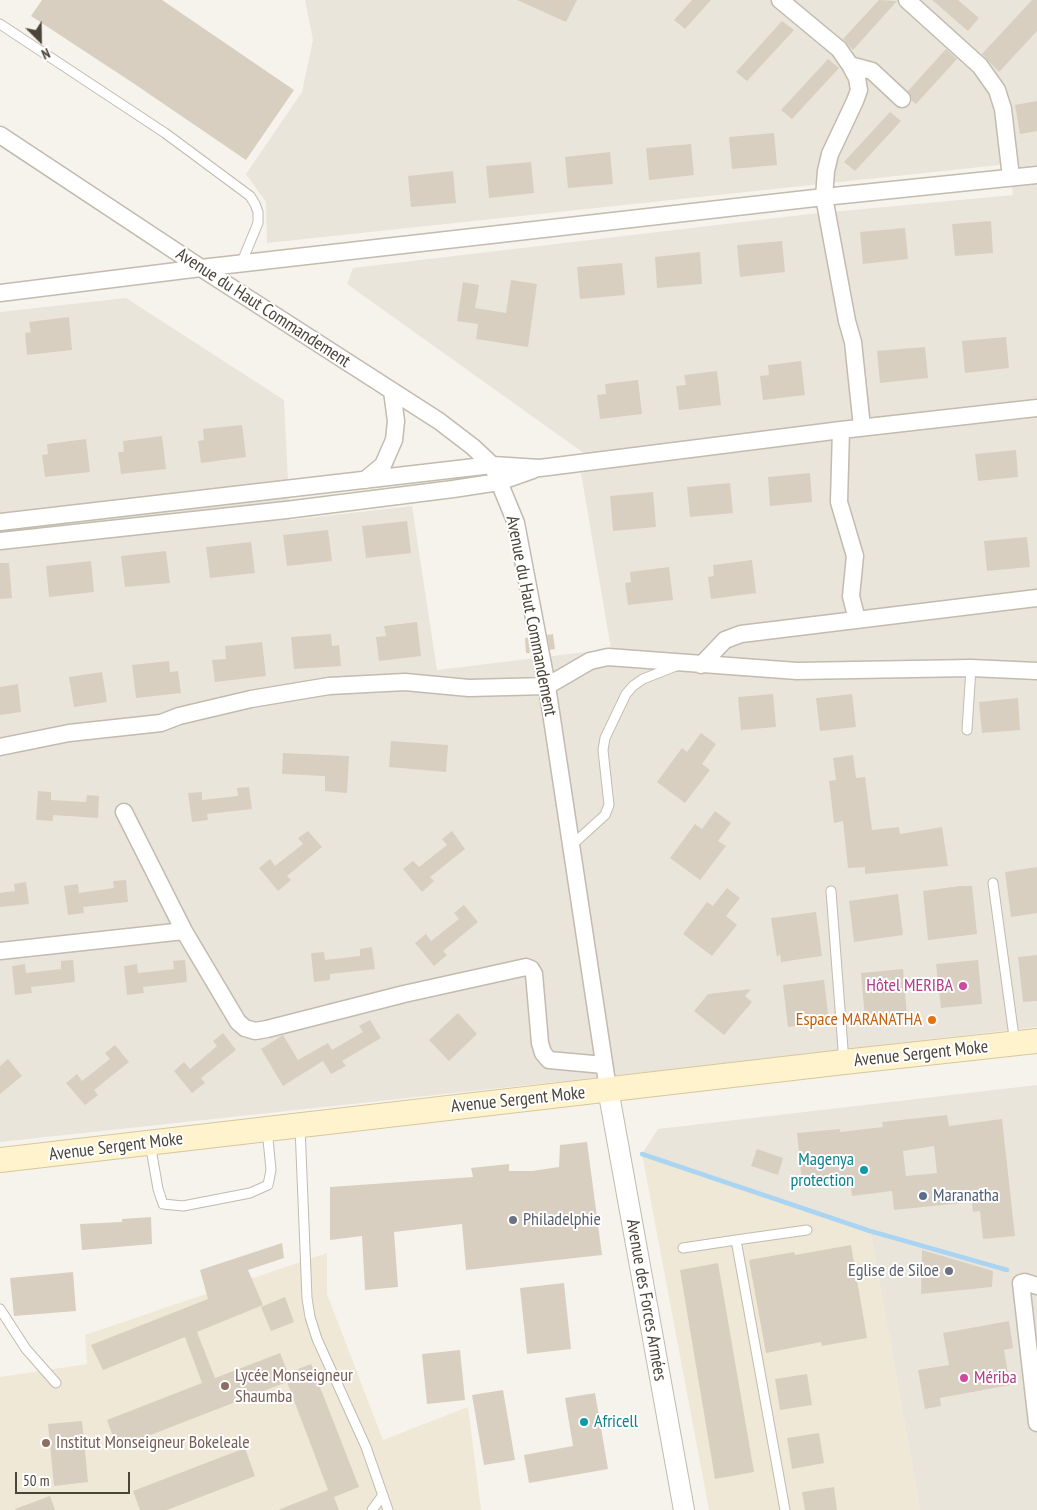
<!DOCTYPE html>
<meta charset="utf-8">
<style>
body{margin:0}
#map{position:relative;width:1037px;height:1510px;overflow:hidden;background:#f6f3ec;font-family:"PT Sans Narrow",sans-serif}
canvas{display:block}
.north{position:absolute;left:15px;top:15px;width:50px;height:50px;-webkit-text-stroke:4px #fff;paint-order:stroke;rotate:157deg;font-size:14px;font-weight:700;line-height:20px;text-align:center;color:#4b4439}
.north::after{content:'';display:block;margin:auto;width:18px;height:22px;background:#4b4439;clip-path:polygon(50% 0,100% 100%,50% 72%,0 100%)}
.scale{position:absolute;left:15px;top:1472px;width:115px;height:22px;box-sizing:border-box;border:2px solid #4b4439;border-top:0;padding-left:6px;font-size:15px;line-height:18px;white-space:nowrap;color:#4b4439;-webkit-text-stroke:4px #fff;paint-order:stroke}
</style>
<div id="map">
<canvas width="1037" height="1510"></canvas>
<div class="north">N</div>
<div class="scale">50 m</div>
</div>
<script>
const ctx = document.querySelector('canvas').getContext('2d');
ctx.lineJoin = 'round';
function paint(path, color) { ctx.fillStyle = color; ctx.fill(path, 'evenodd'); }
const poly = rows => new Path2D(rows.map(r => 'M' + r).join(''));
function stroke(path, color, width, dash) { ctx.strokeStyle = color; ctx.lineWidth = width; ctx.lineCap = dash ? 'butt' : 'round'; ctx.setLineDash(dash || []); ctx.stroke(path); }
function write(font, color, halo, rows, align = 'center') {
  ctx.font = font + ' "PT Sans Narrow",sans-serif'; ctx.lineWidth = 4; ctx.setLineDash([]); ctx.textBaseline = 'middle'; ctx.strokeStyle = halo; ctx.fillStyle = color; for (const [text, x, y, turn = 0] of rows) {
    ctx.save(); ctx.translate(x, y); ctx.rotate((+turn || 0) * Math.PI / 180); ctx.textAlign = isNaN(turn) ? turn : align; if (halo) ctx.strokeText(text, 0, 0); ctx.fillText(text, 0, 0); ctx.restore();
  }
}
paint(poly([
 [305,0,1037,0,1037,1027,630,1074,0,1142,0,312,126,298,284,400,290,520,412,506,437,670,611,649,581,473,606,469,347,284,353,268,810,214,1013,195,1009,164,267,243,266,202,246,174,302,92,313,40],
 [1037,1085,1037,1510,920,1510,870,1231,642,1154,658,1129]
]), '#eae5da');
paint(poly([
 [642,1154,870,1231,920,1510,709,1510],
 [327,1253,327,1294,383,1440,468,1407,481,1510,0,1510,0,1377,87,1364,85,1335]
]), '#efe8d6');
stroke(poly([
 [642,1154,870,1231,1007,1270]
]), '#a9d4f2', 4.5);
paint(poly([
 [42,0,162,0,294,90,246,160,133,83,31,16],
 [517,0,577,0,566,22],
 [692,0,711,0,685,29,674,20],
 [879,0,897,1,853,50,843,39],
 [932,0,958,0,979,18,968,31],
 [1032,0,1037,0,1037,31,999,72,982,54],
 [782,21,794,30,747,81,736,72],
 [946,49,957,59,916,104,912,101,911,96,908,91],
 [828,59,839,68,792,119,781,110],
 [1037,101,1037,131,1020,134,1015,105],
 [890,112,901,121,855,171,844,162],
 [774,133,777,165,732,169,729,137],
 [691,144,694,175,649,180,646,148],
 [610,152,613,184,568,188,565,157],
 [531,162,534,193,489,198,486,166],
 [453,171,456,203,411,207,408,176],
 [991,221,993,253,955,256,952,224],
 [905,228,908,259,863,264,860,232],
 [782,241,785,272,740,277,737,245],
 [700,252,702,284,657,288,655,257],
 [622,263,625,295,580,299,577,267],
 [511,280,537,284,528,347,476,339,478,324,457,321,463,282,479,285,475,308,506,313],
 [69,317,72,350,27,355,25,333,31,332,29,322],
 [1006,337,1009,368,965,373,962,341],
 [925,347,928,378,880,383,877,351],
 [801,361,805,395,763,400,760,376,769,375,768,365],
 [717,371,721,405,679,410,676,386,686,385,684,375],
 [638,380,642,414,600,419,597,395,606,394,605,384],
 [242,425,246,457,201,463,198,441,204,440,203,429],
 [162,436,166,469,121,474,118,452,124,452,123,441],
 [86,439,90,472,45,477,42,455,48,454,47,444],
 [1016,450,1018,477,978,481,975,454],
 [810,473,812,502,770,506,768,477],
 [730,483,733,513,690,517,687,487],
 [653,492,656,527,613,531,610,496],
 [407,521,411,553,366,558,362,526],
 [328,530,332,561,287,566,283,535],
 [1027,537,1030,567,987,571,984,541],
 [251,542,255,573,210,578,206,547],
 [166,551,170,583,125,587,121,556],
 [752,560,756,593,711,599,708,577,714,576,713,565],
 [91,561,94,592,49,597,46,566],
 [0,563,9,563,12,598,0,599],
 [669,567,673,600,628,605,625,583,631,582,630,572],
 [417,622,421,656,379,661,376,637,386,636,384,626],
 [331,634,332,646,339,645,341,666,294,669,291,637],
 [553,634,555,649,550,650,547,635],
 [525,638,528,638,530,653,526,653],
 [262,642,266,676,215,682,212,660,226,659,225,646],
 [169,661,170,672,178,671,181,693,136,698,132,665],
 [102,672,107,702,74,707,69,677],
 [18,684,21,712,0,715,0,687],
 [773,694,776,727,741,730,738,697],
 [852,694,856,727,820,731,816,698],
 [1018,698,1020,730,982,733,979,702],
 [701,733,716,744,702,764,710,770,685,803,657,782,682,748,687,752],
 [391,741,448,745,446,772,389,767],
 [283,753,349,756,347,793,325,791,325,776,282,774],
 [853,755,856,778,865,777,872,830,899,827,900,834,942,827,948,866,865,874,865,867,848,868,843,821,834,823,829,781,836,780,833,758],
 [249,787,252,809,207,814,208,820,192,822,188,793,202,792,202,800,238,796,237,788],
 [38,791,51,792,51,800,86,802,87,795,99,796,98,818,53,815,53,821,36,820],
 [715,811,731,823,718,841,726,846,700,880,670,858,695,824,702,829],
 [308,831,322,847,287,876,291,880,278,891,259,868,270,859,275,866,303,844,298,838],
 [452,831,465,849,430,877,434,881,422,892,403,869,413,861,419,867,447,845,442,839],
 [1037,867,1037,913,1011,917,1005,872],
 [126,880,128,902,83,907,84,913,68,915,64,886,78,884,79,893,114,888,113,881],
 [26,882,29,904,0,907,0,893,15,891,14,884],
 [960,886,972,886,977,934,928,940,923,891],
 [727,888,740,898,726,916,737,925,712,956,683,934,707,902,713,906],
 [898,894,903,935,854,942,849,901],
 [464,905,478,922,443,951,447,955,434,966,415,943,426,934,431,941,459,919,454,913],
 [816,912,822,956,781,962,780,954,777,957,771,918],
 [372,947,375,969,330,974,330,980,314,982,311,953,324,952,325,960,360,956,360,949],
 [1037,955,1037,1001,1023,1002,1018,957],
 [73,960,75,982,31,987,32,993,15,995,12,966,25,964,26,973,61,969,61,961],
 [185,960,187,982,143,987,144,993,127,995,124,966,137,964,138,973,174,969,173,961],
 [978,960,982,1004,941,1008,936,964],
 [903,969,907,1015,865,1019,861,973],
 [824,980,829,1022,788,1027,783,985],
 [751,989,745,996,752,1002,724,1035,694,1011,708,994],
 [458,1013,477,1034,449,1061,429,1040],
 [370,1020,381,1038,342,1061,346,1066,331,1074,323,1061,283,1086,261,1049,283,1035,298,1060,328,1043,332,1050,363,1032,359,1026],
 [223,1033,236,1050,201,1078,205,1083,192,1093,174,1071,184,1062,190,1069,217,1046,213,1041],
 [115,1045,129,1062,94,1090,98,1095,85,1105,66,1083,77,1074,82,1081,110,1059,105,1053],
 [8,1059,22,1076,0,1094,0,1066],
 [947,1115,949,1126,1002,1119,1015,1236,983,1239,980,1211,973,1212,972,1202,894,1210,892,1191,852,1196,850,1178,802,1183,797,1133,840,1129,840,1132,883,1127,882,1122],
 [934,1146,937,1173,906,1176,903,1151],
 [587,1142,602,1255,466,1270,462,1224,394,1232,398,1287,365,1290,362,1236,330,1240,330,1187,473,1177,471,1168,509,1164,509,1171,532,1171,559,1167,560,1145],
 [757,1149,783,1158,778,1175,751,1166],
 [151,1217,152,1244,82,1250,80,1224,122,1222,122,1219],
 [282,1243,284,1258,248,1270,263,1305,197,1332,215,1378,280,1353,288,1373,311,1364,359,1487,334,1497,339,1510,278,1510,328,1490,287,1382,117,1448,107,1420,202,1383,185,1337,103,1370,91,1345,208,1299,200,1270],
 [851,1245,867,1338,822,1346,821,1342,766,1353,749,1260,794,1252,795,1255],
 [922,1250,993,1271,992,1287,921,1294],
 [718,1263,754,1472,715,1479,680,1270],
 [73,1272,76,1311,14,1316,10,1278],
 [564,1283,571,1349,527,1354,520,1288],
 [285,1297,294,1322,271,1331,261,1307],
 [1009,1321,1013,1348,1004,1350,1010,1385,940,1398,941,1406,925,1409,918,1370,949,1365,943,1333],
 [460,1350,465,1400,427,1404,422,1354],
 [807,1374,812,1405,780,1410,775,1379],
 [503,1390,515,1460,484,1465,472,1395],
 [595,1393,608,1469,529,1483,524,1455,573,1446,565,1398],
 [82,1421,88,1482,54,1486,48,1424],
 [819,1433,824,1463,792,1469,787,1438],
 [245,1448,255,1476,167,1510,140,1510,133,1491],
 [834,1487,837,1510,805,1510,802,1492],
 [50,1496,55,1510,16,1510,15,1509]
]), '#d8cfc1');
const service = poly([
 [0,24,165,133,250,196,255,204,258,212,258,223,241,264],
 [967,730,971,668],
 [572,845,605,815,609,805,603,750,605,738,626,694,633,686,643,679,676,666],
 [993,883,1015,1044],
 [831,891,844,1062],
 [300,1127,307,1298,310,1317,317,1339,366,1447,388,1510],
 [150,1143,158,1189,163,1204,183,1206,250,1193,268,1185,271,1170,267,1129],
 [683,1248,736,1240],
 [0,1309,26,1349,56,1383],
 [372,1510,383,1495],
 [785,1510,736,1240,807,1230]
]);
const minor = poly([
 [780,0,839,49,850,65,857,78,859,90,855,101,830,154,826,171,824,197,847,321,853,342,862,427],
 [907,0,980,66,997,90,1003,109,1011,177],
 [850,65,872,71,902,99],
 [0,135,201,268,439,421,473,447,492,465,516,523,547,686,608,1089],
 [0,293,201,268,824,197,1037,175],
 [841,430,839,502,855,556,851,596,857,620],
 [365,480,383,465,394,440,396,421,392,391],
 [0,522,492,465,540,468,841,430,1037,408],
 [0,541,286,510,453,489,499,482,533,470],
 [701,665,725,640,741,634,1037,598],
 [0,747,69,733,161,723,179,716,251,699,329,686,405,682,469,688,547,686,590,661,608,657,797,671,971,668,1037,671],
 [124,812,184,931],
 [0,951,184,931,238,1022,245,1028,255,1031,267,1029,404,994,526,967,531,969,534,974,540,1043,543,1053,549,1060,604,1065],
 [1037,1286,1025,1282,1021,1283,1037,1423]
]);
const tertiary = poly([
 [608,1089,684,1510]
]);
const secondary = poly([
 [0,1160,844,1062,1037,1041]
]);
stroke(service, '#c2bbae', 11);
stroke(minor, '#c2bbae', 19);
stroke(tertiary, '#c2bbae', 22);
stroke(secondary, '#d6c79b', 26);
stroke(service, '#fff', 9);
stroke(minor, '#fff', 16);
stroke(tertiary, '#fff', 20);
stroke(secondary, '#fff3cd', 24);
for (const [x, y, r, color] of [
 [963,986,5,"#d1479c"],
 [932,1020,5,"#e8710a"],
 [864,1170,5,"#0f9aa8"],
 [923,1196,5,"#5c6f8a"],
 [513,1220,5,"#6b7280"],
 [949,1271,5,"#6b7280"],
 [964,1378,5,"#d1479c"],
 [225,1386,5,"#8d6e63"],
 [584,1422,5,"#0f9aa8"],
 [46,1443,5,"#8d6e63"]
]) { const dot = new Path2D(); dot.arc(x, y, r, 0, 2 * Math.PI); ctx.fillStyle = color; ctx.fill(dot); stroke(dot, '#fff', 2); }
write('18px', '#4b4439', '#fff', [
 ["Avenue du Haut Commandement",263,308,33],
 ["Avenue du Haut Commandement",531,616,79],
 ["Avenue Sergent Moke",921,1054,-6],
 ["Avenue Sergent Moke",518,1100,-6],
 ["Avenue Sergent Moke",116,1147,-7],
 ["Avenue des Forces Armées",646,1300,80]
]);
write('18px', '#b23c85', '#fff', [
 ["Hôtel MERIBA",953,986],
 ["Mériba",974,1378,"left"]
], 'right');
write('18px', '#c56008', '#fff', [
 ["Espace MARANATHA",922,1020]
], 'right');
write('18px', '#0d838f', '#fff', [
 ["Magenya",854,1160],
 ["protection",854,1181],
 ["Africell",594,1422,"left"]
], 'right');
write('18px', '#4e5e75', '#fff', [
 ["Maranatha",933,1196]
], 'left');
write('18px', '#5b616d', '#fff', [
 ["Philadelphie",523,1220],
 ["Eglise de Siloe",939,1271,"right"]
], 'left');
write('18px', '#785e54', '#fff', [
 ["Lycée Monseigneur",235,1376],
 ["Shaumba",235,1397],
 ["Institut Monseigneur Bokeleale",56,1443]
], 'left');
</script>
